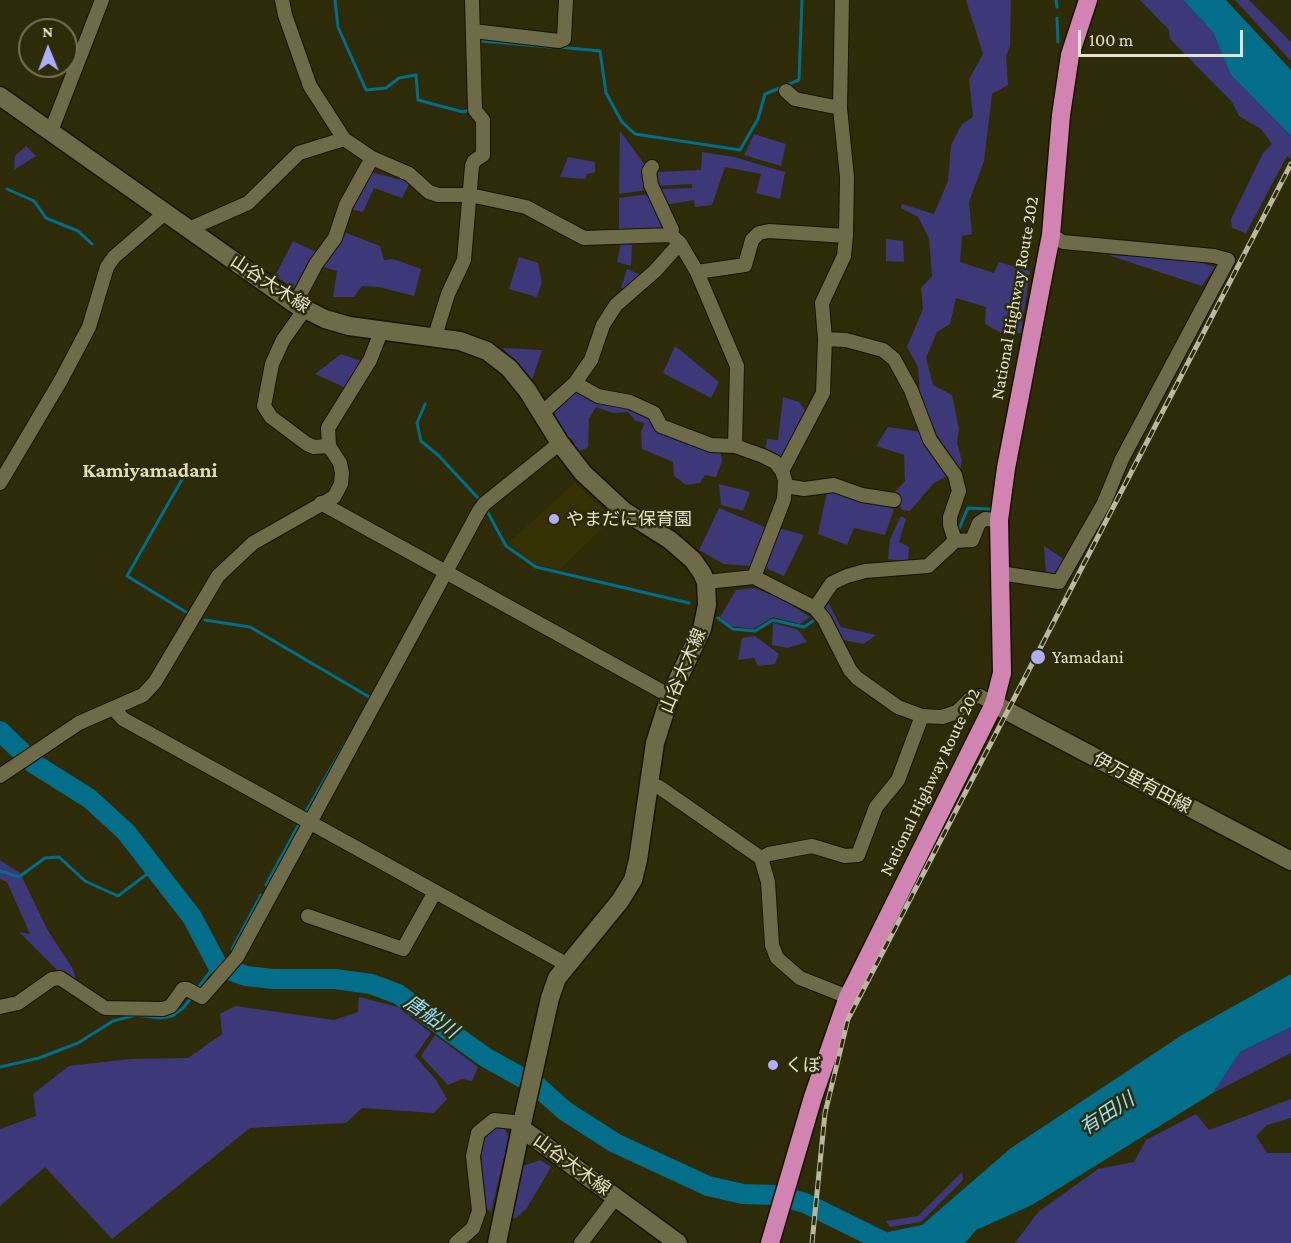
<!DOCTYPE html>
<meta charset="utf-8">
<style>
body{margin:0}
#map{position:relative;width:1291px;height:1243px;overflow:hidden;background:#2e2b09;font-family:"Crimson Pro",serif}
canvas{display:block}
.north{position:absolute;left:18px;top:18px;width:60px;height:60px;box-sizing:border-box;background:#2e2b09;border:2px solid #767458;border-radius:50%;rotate:359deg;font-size:16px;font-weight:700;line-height:24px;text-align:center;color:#e3e2cf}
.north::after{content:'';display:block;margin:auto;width:21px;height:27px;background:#afaefa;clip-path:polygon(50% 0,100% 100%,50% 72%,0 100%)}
.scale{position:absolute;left:1078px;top:30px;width:165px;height:27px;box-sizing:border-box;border:3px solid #e3e2cf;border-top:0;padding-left:8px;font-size:18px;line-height:21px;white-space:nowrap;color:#e3e2cf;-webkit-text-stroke:4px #2e2b09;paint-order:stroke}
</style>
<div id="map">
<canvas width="1291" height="1243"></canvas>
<div class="north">N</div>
<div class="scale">100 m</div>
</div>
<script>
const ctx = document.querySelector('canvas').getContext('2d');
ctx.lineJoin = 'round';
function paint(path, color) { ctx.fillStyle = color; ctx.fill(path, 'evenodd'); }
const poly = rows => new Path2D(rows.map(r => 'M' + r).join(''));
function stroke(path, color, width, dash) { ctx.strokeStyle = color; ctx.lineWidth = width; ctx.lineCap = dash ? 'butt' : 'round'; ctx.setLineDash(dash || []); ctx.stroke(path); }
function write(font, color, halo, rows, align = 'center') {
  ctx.font = font + ' "Crimson Pro","Noto Sans JP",serif'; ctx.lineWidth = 5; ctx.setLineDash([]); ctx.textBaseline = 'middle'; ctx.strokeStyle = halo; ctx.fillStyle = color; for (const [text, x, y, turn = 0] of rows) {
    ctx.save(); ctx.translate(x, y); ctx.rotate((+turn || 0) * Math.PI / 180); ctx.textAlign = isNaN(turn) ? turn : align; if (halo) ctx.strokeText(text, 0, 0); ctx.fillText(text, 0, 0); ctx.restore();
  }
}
paint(poly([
 [575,483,613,518,559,570,537,565,507,544]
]), '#353105');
paint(poly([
 [966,0,1011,0,1010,46,1006,56,1008,85,992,94,984,161,969,202,972,234,962,236,960,262,994,273,999,262,1030,271,1021,333,1001,333,985,324,986,307,956,298,950,324,937,332,926,358,933,385,952,395,959,429,957,443,962,461,960,469,937,435,920,394,918,367,907,347,923,309,921,288,932,276,929,238,918,217,901,208,902,204,934,214,948,181,951,145,962,124,973,117,969,79,983,54],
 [1140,0,1183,0,1213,32,1231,75,1291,136,1291,159,1287,156,1246,233,1232,228,1231,219,1263,153,1272,144,1261,129,1239,116,1232,102,1170,39,1169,30],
 [1235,0,1249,0,1291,42,1291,61],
 [620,131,645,165,647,190,619,194],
 [754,134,786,144,781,166,744,155],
 [26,146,36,156,14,170,15,156],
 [702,152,734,157,785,172,780,199,756,193,761,174,725,167,712,205,695,207,694,200,665,205,658,189,692,188,692,184,657,186,655,172,701,170],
 [568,157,595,162,595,172,587,174,585,179,560,177],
 [370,172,410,182,402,198,374,188,363,212,349,209],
 [650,194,667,230,619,234,619,198],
 [344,232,380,246,384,260,393,259,421,269,414,296,379,287,362,286,354,297,333,297,337,271,320,266],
 [886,239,903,241,904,262,886,261],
 [293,241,318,253,298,291,275,276],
 [621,243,632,245,631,266,617,262],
 [1108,255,1191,259,1215,267,1202,286],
 [519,257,538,263,542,282,537,297,509,289],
 [627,269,641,275,626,290,621,288],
 [675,346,719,382,711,398,663,373],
 [502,348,542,350,532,380],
 [341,354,364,362,346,388,315,374],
 [575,389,642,410,720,451,722,461,716,477,705,475,700,483,686,485,674,476,673,462,642,449,641,431,645,423,636,421,628,412,613,413,596,407,589,419,588,447,578,452,572,439,563,435,555,423,555,407],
 [783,397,799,402,807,412,780,460,765,450,767,439,778,440],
 [888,427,921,432,948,475,933,484,910,511,902,510,893,494,905,481,904,455,876,446],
 [719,484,750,492,743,511,721,505],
 [842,491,894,509,885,535,854,528,847,545,818,534,827,492],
 [719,508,767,528,755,560,750,566,724,564,699,550],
 [901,516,906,519,899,542,909,547,908,562,888,559,890,539],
 [778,528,804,535,784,576,761,566],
 [1044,546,1065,560,1055,577,1046,577],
 [754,588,780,598,810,617,800,624,773,617,753,629,732,626,720,617,736,590],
 [829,604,841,627,876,635,864,644,843,640,825,607],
 [773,623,798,630,807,642,788,648,772,645],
 [755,636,779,654,775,664,758,666,754,658,738,660,742,638],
 [0,860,20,873,47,929,73,969,76,979,67,980,19,932,30,934,7,882,0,879],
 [359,997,398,1007,431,1033,415,1056,436,1080,447,1099,434,1113,362,1108,346,1123,250,1128,112,1239,45,1167,0,1206,0,1129,36,1116,33,1094,69,1066,131,1059,188,1058,222,1034,220,1014,235,1006,334,1020,358,1012],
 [1291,1027,1291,1053,1213,1093,1240,1052],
 [435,1035,478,1067,472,1081,462,1079,448,1085,421,1056],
 [1291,1099,1291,1118,1267,1125,1256,1136,1267,1153,1291,1153,1291,1243,1015,1243,1038,1212,1098,1169,1134,1162,1146,1140,1196,1114,1209,1130],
 [504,1128,509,1136,491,1212,486,1208,481,1152,482,1140,493,1129],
 [540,1160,551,1167,527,1208,516,1218,509,1219,523,1166],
 [962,1172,963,1180,921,1222,890,1227,886,1221,918,1216]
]), '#3d3878');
paint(poly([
 [1183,0,1226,0,1291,70,1291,136,1231,75,1213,32],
 [1291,974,1291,1027,1240,1052,1213,1093,1032,1205,976,1230,965,1243,886,1243,888,1232,922,1225,1011,1148,1182,1035]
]), '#036e8a');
stroke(poly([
 [335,0,338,27,366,90,386,88,399,78,416,75,418,100,463,112,469,110],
 [1056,0,1057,7],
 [1057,18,1058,42],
 [481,41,551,47],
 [558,47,600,51,606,93,622,122,635,134,740,150,758,119,765,94,799,80,802,0],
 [7,189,34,201,46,218,78,231,92,244],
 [425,404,417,423,421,441,438,455,479,499],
 [486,509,506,546,536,567,689,603],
 [958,531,968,508,990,509],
 [186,612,127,576,189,467],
 [718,618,733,629,755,631,773,620,804,627,813,621],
 [205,620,250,627,371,698],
 [305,813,353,730],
 [0,871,19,877,45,858,59,857,85,881,118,896,147,874,157,873],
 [266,885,298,826],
 [232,949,261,895],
 [197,989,210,972,218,966],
 [0,1067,39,1058,78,1043,113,1021,136,1015,160,1018,172,1016,183,1008,192,997]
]), '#036e8a', 3);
stroke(poly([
 [0,731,33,763,90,799,126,832,192,917,218,966,246,976,273,979,335,979,371,984,398,994,485,1057,537,1086,565,1111,615,1143,708,1186,743,1194,776,1195,805,1203,886,1243]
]), '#036e8a', 20);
const street = poly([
 [282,0,285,15,310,86,344,139],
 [473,31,559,41,564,39,566,0],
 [786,91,795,99,840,108],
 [51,131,102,0],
 [652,167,649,171,651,185,672,230,671,235,680,243,697,272,737,366,735,446],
 [189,229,248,203,299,153,344,139,372,158,409,174,429,192,438,195,470,195,526,207,584,238,671,235],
 [697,272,745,265,752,240,759,233,769,231,846,236],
 [295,304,316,264,335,238,346,205,372,158],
 [305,309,283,340,272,364,264,406,271,417,307,444,314,447,329,446],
 [435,336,448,294,464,260,472,166,474,161,483,155,483,120,475,110,472,0],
 [825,339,846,340,883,350,894,359,911,390,930,440,955,475,959,491,950,517,950,525,955,541,972,540,979,523,985,519,999,520],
 [575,383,598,396,630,402,654,413,661,426,711,445,735,446,763,456,775,462,782,471],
 [542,413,575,383,591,360,603,325,616,305,655,271,680,243],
 [0,483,61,380,89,327,107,267,114,257,165,213],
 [785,486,804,489,834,485,862,495,894,500],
 [321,503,670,696],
 [1000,573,1059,582,1104,503,1122,459,1228,260,1214,256,1063,242,1051,235],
 [754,577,784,499,785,480,782,471,823,393,825,339,822,303,844,256,846,236,847,177,840,108,842,0],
 [706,582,754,577,815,608,824,619,850,670,857,678,898,707,922,716,942,717,957,712,972,697,980,696,994,704],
 [815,608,832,583,847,576,865,571,928,566,955,541],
 [114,709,123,719,566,964],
 [0,776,79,723,143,695,155,682,218,576,253,543,334,497,341,484,342,473,340,463,329,446,328,428,370,360,381,332],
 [648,783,659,787,761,858,768,882,772,945,777,958,800,978,848,997],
 [761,858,769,854,812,846,845,856,858,855,876,807,898,780,922,716],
 [308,916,403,949,435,892],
 [0,1007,18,1003,52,979,60,978,105,1008,163,1009,171,1006,183,989,187,989,202,997,237,957,479,511,484,504,560,443],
 [456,1243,473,1228,479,1211,473,1156,478,1133,494,1120,514,1122,521,1128],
 [581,1243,616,1197]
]);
const secondary = poly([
 [0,96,295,304,325,319,349,326,460,341,487,351,509,368,527,390,560,443,583,473,624,511,670,540,693,560,702,573,706,582,707,605,702,629,670,696,655,743,638,860,633,880,620,901,557,978,550,998,521,1128,678,1243],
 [994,704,1291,861],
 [497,1243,521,1128]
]);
const highway = poly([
 [770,1243,813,1097,848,997,994,704,1002,673,999,520,1006,468,1051,235,1061,115,1070,55,1088,0]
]);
stroke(street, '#161300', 16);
stroke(secondary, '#161300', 21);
stroke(highway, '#161300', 21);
stroke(street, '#6e6b49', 14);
stroke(secondary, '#6e6b49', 18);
stroke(highway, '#d184b1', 18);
const rail = poly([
 [812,1243,825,1113,848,1019,1291,164]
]);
stroke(rail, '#b9b8a1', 5);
stroke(rail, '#2e2b09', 3, [9]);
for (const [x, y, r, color] of [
 [554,519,6,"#afaefa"],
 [1038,657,8,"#afaefa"],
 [773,1065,6,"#afaefa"]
]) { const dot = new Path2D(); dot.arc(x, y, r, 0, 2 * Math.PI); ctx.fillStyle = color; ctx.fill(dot); stroke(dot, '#2e2b09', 2); }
write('18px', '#e3e2cf', '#2e2b09', [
 ["山谷大木線",270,284,33],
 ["National Highway Route 202",1015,298,-80],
 ["山谷大木線",683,671,-67],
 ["National Highway Route 202",930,782,-64],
 ["伊万里有田線",1142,783,28],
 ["山谷大木線",572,1165,36]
]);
write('18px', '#e3e2cf', '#2e2b09', [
 ["やまだに保育園",566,519],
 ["Yamadani",1052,657],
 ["くぼ",785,1065]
], 'left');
write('italic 20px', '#92e1ff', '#2e2b09', [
 ["唐船川",431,1017,34],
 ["有田川",1107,1114,-33]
]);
write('bold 21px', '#dfdcb6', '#2e2b09', [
 ["Kamiyamadani",150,471]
]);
</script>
